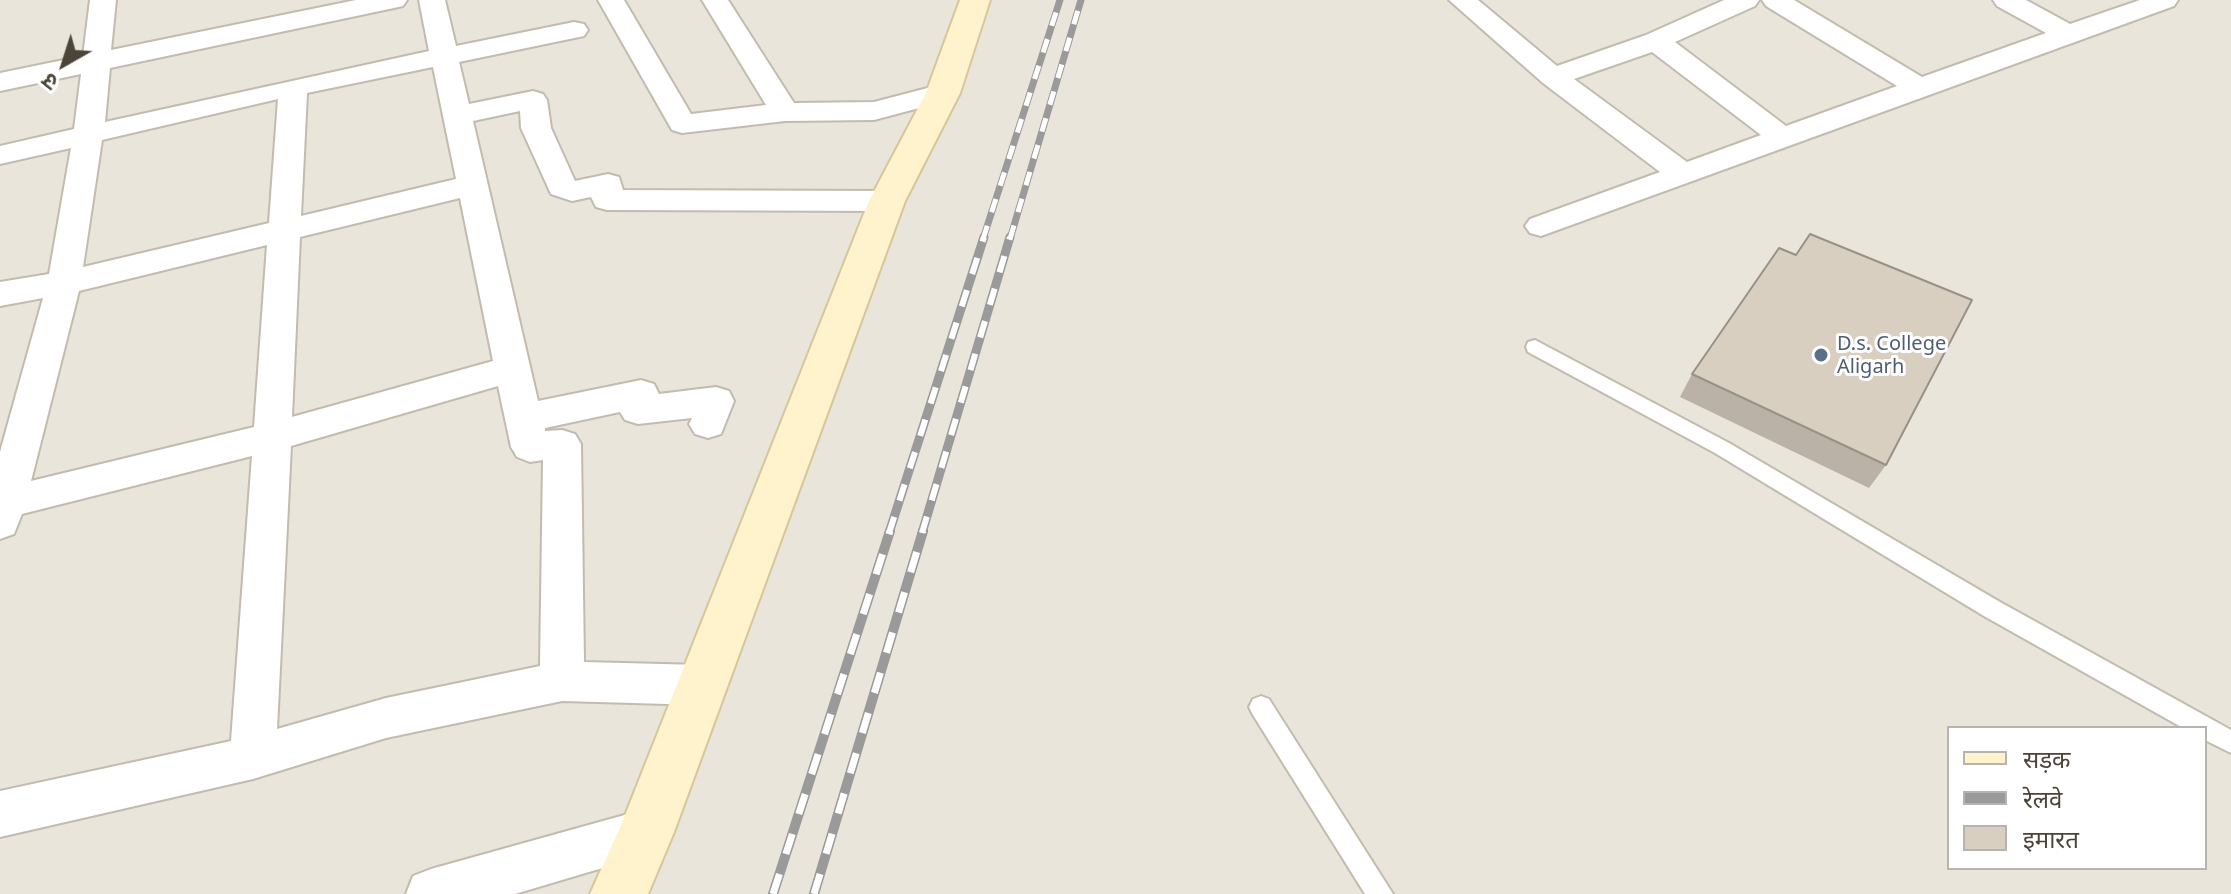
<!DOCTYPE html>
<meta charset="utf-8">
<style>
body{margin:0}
#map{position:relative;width:2231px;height:894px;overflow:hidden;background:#f6f3ec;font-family:"Noto Sans","Noto Sans Devanagari",sans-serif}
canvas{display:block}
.legend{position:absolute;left:1947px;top:726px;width:260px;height:144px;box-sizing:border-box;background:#fff;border:2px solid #b7b4b0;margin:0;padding:10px 14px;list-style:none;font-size:24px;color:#4b4439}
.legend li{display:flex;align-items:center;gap:16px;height:40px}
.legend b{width:40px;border:2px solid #b7b4b0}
.north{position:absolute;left:24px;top:24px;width:80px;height:80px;-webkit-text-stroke:6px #fff;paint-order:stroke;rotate:219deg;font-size:22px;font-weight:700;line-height:32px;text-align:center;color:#4b4439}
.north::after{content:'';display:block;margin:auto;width:28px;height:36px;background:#4b4439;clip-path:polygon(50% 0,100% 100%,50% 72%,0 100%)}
</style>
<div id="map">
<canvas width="2231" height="894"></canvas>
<ul class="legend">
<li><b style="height:10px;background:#fff3cd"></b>सड़क</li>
<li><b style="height:10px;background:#9a9a9a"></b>रेलवे</li>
<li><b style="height:22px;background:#d8cfc1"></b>इमारत</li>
</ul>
<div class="north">उ</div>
</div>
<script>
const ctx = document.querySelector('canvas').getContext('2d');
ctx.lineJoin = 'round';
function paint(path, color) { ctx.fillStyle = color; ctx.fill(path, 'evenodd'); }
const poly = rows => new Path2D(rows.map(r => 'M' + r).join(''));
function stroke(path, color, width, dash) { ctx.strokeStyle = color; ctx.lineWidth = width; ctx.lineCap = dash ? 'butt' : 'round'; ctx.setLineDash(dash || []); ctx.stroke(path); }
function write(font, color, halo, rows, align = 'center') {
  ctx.font = font + ' "Noto Sans",sans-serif'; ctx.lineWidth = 6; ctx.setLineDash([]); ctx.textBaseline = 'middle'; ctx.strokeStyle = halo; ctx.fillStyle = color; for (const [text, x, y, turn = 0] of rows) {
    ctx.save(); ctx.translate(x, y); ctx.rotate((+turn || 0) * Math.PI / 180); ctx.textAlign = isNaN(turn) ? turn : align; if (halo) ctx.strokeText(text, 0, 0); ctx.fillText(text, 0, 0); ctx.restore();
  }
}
paint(poly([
 [0,0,2231,0,2231,894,0,894],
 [1949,728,2205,728,2205,868,1949,868]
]), '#eae5da');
const lane = poly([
 [1535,340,1729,443,2000,602,2231,730,2231,753,2205,740,2205,728,2183,728,1984,616,1715,453,1528,352,1526,347,1528,342,1535,340],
 [1261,696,1269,699,1393,894,1365,894,1253,715,1249,707,1253,699,1261,696]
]);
const street = poly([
 [90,0,116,0,111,50,356,0,407,0,403,6,394,8,110,68,105,122,429,51,419,0,445,0,456,46,574,22,584,24,588,30,584,36,459,62,469,104,533,91,543,94,547,100,551,128,575,181,608,174,619,177,623,190,887,191,898,194,903,201,898,208,887,211,607,210,596,207,591,197,572,201,551,194,521,128,520,111,473,121,538,401,641,380,654,384,659,394,716,387,729,391,734,401,721,434,708,438,695,434,689,424,692,418,638,424,625,420,620,412,545,428,545,431,562,430,575,434,581,444,584,662,702,665,718,671,724,685,718,699,702,705,562,701,386,738,253,779,0,837,0,791,231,741,252,456,22,514,14,534,0,539,0,452,43,298,0,306,0,282,49,274,71,148,0,164,0,146,74,129,81,74,0,91,0,73,83,56,90,0],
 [433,67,456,179,301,216,307,93,433,67],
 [278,99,269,223,83,267,102,140,278,99],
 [460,198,493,361,292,417,300,237,460,198],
 [267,245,254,427,31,481,79,291,267,245],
 [498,386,511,447,517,457,530,462,543,460,540,666,386,698,277,729,291,446,498,386],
 [598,0,624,0,691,114,766,105,702,0,728,0,794,103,874,102,943,84,953,87,957,93,953,99,874,120,785,121,682,133,672,130,598,0],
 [1449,0,1478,0,1557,66,1646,35,1724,0,1759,0,1755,6,1675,42,1786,126,1897,86,1766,6,1762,0,1794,0,1922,77,2046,33,1997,6,1993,0,2026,0,2070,24,2140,0,2178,0,2174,6,1541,236,1530,233,1525,226,1530,219,1660,172,1543,83,1449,0],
 [1652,52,1761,135,1687,162,1574,79,1652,52],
 [646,809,663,816,670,832,663,848,646,855,515,894,406,894,413,876,431,869,646,809]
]);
const secondary = poly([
 [960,0,990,0,960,93,905,201,674,832,648,894,590,894,622,823,869,201,926,93,960,0]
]);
stroke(lane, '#c2bbae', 4);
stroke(street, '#c2bbae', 4);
stroke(secondary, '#d6c79b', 4);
paint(lane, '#fff');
paint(street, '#fff');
paint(secondary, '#fff3cd');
const railFar2 = poly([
 [983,239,1060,0],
 [1010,239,1081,0]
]);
const railFar1 = poly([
 [889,533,984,237],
 [922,533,1010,237]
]);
const rail = poly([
 [773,894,890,531],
 [814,894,923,531]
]);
stroke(railFar2, '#9a9a9a', 7);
stroke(railFar1, '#9a9a9a', 9);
stroke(rail, '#9a9a9a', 10);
stroke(railFar2, '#fff', 5, [14]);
stroke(railFar1, '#fff', 6, [17]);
stroke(rail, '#fff', 7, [21]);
paint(poly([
 [1796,255,1886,465,1869,488,1680,397,1692,374]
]), '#bab2a6');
const building = poly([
 [1810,234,1972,300,1886,465,1692,374,1779,248,1796,255,1810,234]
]);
paint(building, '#d8cfc1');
stroke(building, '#979187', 2);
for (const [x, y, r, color] of [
 [1821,355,8,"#5c6f8a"]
]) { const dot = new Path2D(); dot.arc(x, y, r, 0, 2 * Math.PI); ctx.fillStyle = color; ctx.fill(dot); stroke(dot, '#fff', 3); }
write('20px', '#4e5e75', '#fff', [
 ["D.s. College",1837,344],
 ["Aligarh",1837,367]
], 'left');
</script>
